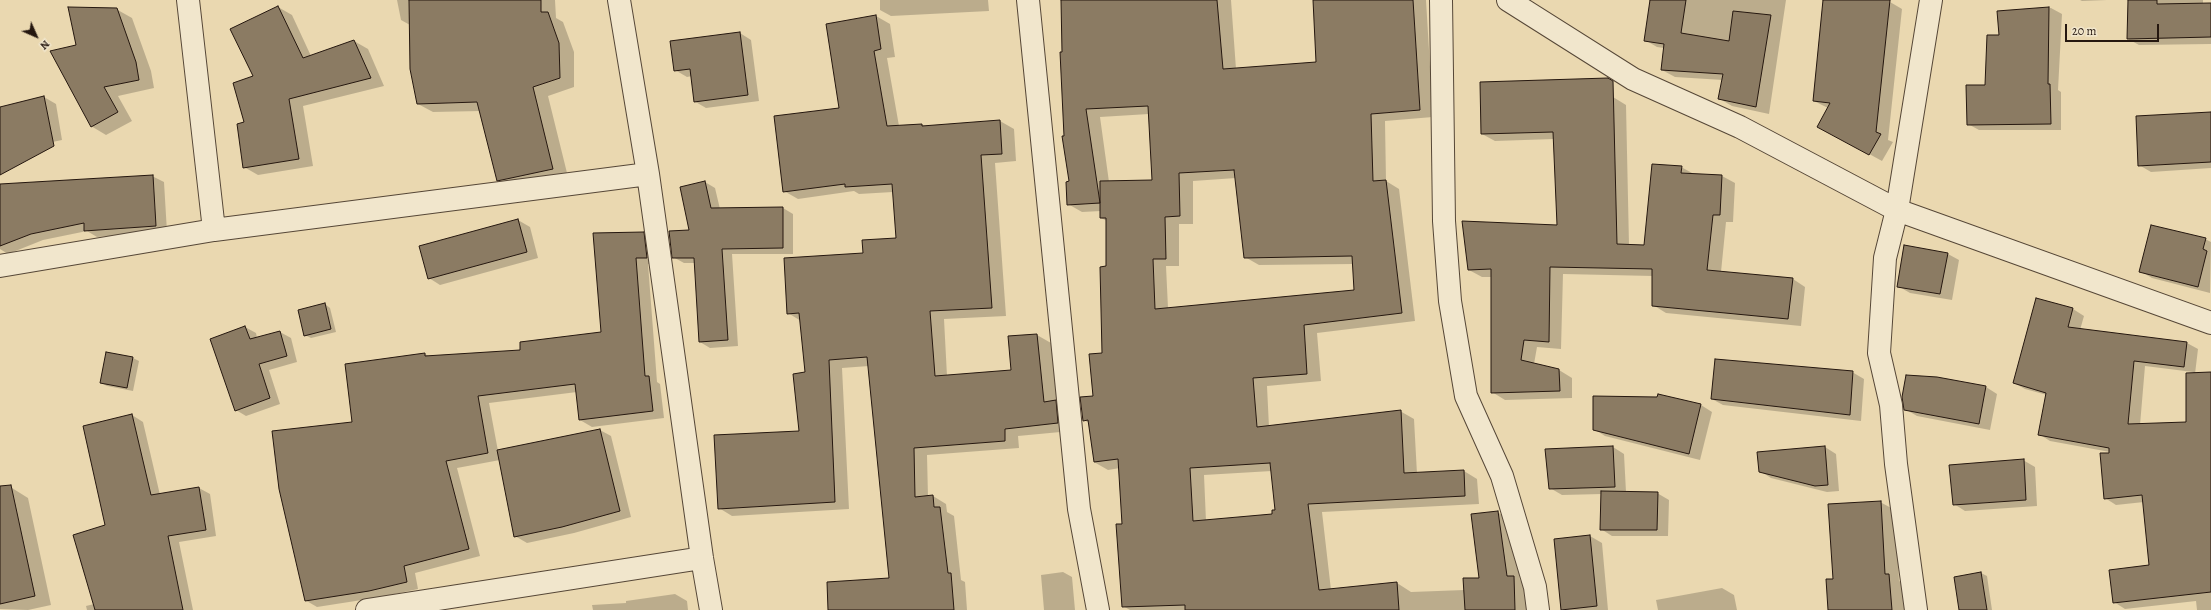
<!DOCTYPE html>
<style>
body{margin:0}
#map{position:relative;width:2211px;height:610px;overflow:hidden;background:#ead8b0;font-family:Alegreya,serif}
canvas{display:block}
.north{position:absolute;left:16px;top:16px;width:40px;height:40px;-webkit-text-stroke:3px #f1e6cc;paint-order:stroke;rotate:135deg;font-size:11px;font-weight:700;line-height:16px;text-align:center;color:#25170f}
.north::after{content:'';display:block;margin:auto;width:14px;height:18px;background:#25170f;clip-path:polygon(50% 0,100% 100%,50% 72%,0 100%)}
.scale{position:absolute;left:2065px;top:24px;width:94px;height:18px;box-sizing:border-box;border:2px solid #25170f;border-top:0;padding-left:5px;font-size:12px;line-height:14px;white-space:nowrap;color:#25170f;-webkit-text-stroke:3px #f1e6cc;paint-order:stroke}
</style>
<div id="map">
<canvas width="2211" height="610"></canvas>
<div class="north">N</div>
<div class="scale">20 m</div>
</div>
<script>
const ctx = document.querySelector('canvas').getContext('2d');
ctx.lineJoin = 'round';
function paint(path, color) { ctx.fillStyle = color; ctx.fill(path, 'evenodd'); }
const poly = rows => new Path2D(rows.map(r => 'M' + r).join(''));
function stroke(path, color, width, dash) { ctx.strokeStyle = color; ctx.lineWidth = width; ctx.lineCap = dash ? 'butt' : 'round'; ctx.setLineDash(dash || []); ctx.stroke(path); }
paint(poly([
 [397,0,555,0,556,18,563,22,574,52,574,87,548,96,568,177,513,189,498,180,481,111,433,112,418,104,410,25,401,20],
 [880,0,988,0,989,11,891,16,880,10],
 [1062,0,1231,0,1236,69,1317,63,1314,0,1426,0,1433,117,1385,121,1386,181,1399,189,1415,321,1317,333,1321,381,1267,386,1269,427,1400,411,1414,419,1417,474,1464,471,1477,479,1479,504,1322,512,1331,590,1397,583,1411,592,1464,590,1481,579,1497,512,1511,520,1520,580,1527,585,1528,610,1130,610,1123,606,1123,525,1120,468,1108,470,1094,462,1089,423,1084,420,1094,396,1103,354,1107,267,1107,221,1101,218,1101,211,1082,212,1068,204,1070,182,1065,137],
 [1149,114,1153,181,1109,182,1100,117],
 [1236,178,1245,257,1259,265,1354,264,1355,291,1168,308,1166,266,1179,266,1179,224,1193,224,1193,181],
 [1272,471,1276,511,1273,514,1206,521,1204,475],
 [1651,0,1786,0,1769,114,1732,106,1720,99,1723,80,1675,77,1662,70,1664,48,1657,47,1645,40],
 [1824,0,1891,0,1890,2,1902,9,1888,140,1893,142,1882,161,1831,133,1828,108,1814,101],
 [2080,0,2107,0,2082,1],
 [2129,0,2203,0,2203,4,2211,4,2211,44,2139,45,2128,39],
 [278,7,292,15,311,56,354,41,368,49,384,86,303,106,313,166,258,175,244,167,245,123,254,76],
 [2051,8,2062,14,2058,90,2061,92,2061,130,1979,130,1968,124,1986,86,2000,36,1998,12],
 [116,9,132,18,151,71,154,88,118,96,132,121,106,135,91,126,77,46],
 [876,16,890,24,895,57,887,58,899,126,922,125,925,126,1000,121,1014,129,1016,161,995,163,1006,316,944,319,947,376,1012,371,1009,337,1037,335,1051,343,1057,402,1069,409,1071,431,1018,436,1019,448,927,455,928,497,933,496,946,504,947,512,954,516,961,580,965,582,967,610,829,610,890,579,869,366,842,368,849,509,732,516,719,508,801,432,806,373,801,321,788,313,864,254,897,239,893,192,859,194,854,191,798,199,784,191,841,109],
 [740,33,751,40,759,101,706,108,694,101,692,76,687,77,675,70],
 [44,97,56,104,62,140,0,153,0,108],
 [1613,97,1626,105,1629,245,1645,246,1681,167,1694,174,1722,176,1735,183,1733,222,1726,222,1721,272,1793,279,1805,287,1801,326,1666,313,1653,305,1653,276,1563,274,1561,349,1537,347,1534,364,1559,370,1572,378,1572,398,1505,400,1492,392,1492,277,1482,277,1469,270,1558,226,1554,139,1495,141,1482,134],
 [2211,113,2211,168,2151,172,2139,165],
 [152,176,164,182,167,232,97,237,87,231,43,240,8,254,0,249,0,191],
 [705,182,715,188,720,209,783,208,793,214,793,254,732,254,738,346,710,348,700,342,695,263,684,263,673,257,691,231],
 [518,220,530,227,538,258,440,285,429,278,420,247],
 [643,233,655,240,659,264,648,264,657,382,660,384,664,418,592,427,580,420,577,392,489,403,498,451,600,430,611,436,631,517,574,533,527,543,515,536,500,460,457,468,480,556,415,573,418,589,381,597,317,607,305,600,353,422,425,354,430,357,522,351,602,333],
 [2205,239,2211,242,2210,293,2152,278,2140,271],
 [1948,254,1959,260,1952,300,1910,293,1898,286],
 [2037,300,2073,309,2084,316,2080,330,2187,343,2198,349,2195,374,2211,373,2211,610,2197,610,2196,601,2125,609,2114,602,2150,566,2144,502,2116,505,2105,498,2110,452,2050,441,2039,434,2047,395,2025,389,2014,383],
 [2145,366,2193,372,2187,423,2140,425],
 [325,304,330,308,336,332,311,338,305,335],
 [245,327,256,333,257,338,280,332,291,338,297,362,269,370,280,404,246,416,236,410],
 [107,353,133,358,139,361,133,391,107,386,101,383],
 [1852,372,1864,379,1861,421,1723,405,1712,399],
 [1986,387,1997,394,1990,430,1917,416,1905,409],
 [1659,395,1701,405,1712,412,1700,460,1605,436,1594,429,1658,398],
 [132,415,143,422,160,495,199,488,210,494,216,536,179,542,193,610,87,610,86,606,94,604,106,526,84,427],
 [1613,447,1624,454,1626,492,1657,493,1669,500,1668,536,1612,536,1601,529,1602,494,1562,495,1550,488],
 [1825,447,1836,454,1839,491,1827,492,1771,478,1760,471],
 [2023,460,2035,467,2037,506,1965,511,1954,504],
 [12,488,28,498,51,605,28,610,0,609,0,491],
 [1880,502,1895,510,1899,581,1903,583,1905,610,1829,610,1834,580],
 [1590,536,1602,543,1608,610,1563,610,1555,540],
 [1063,572,1072,577,1075,610,1044,610,1041,575],
 [1981,573,1987,576,1992,610,1961,610],
 [1722,588,1734,595,1737,610,1658,610,1656,600],
 [675,594,687,601,688,610,593,610,592,605,626,603,626,601]
]), '#0003');
const building = poly([
 [409,0,541,0,541,12,548,12,559,43,560,78,533,87,553,169,497,181,477,102,417,104,410,69,409,0],
 [1061,0,1217,0,1223,69,1316,62,1313,0,1413,0,1420,110,1371,114,1373,181,1386,180,1402,313,1304,325,1307,374,1253,378,1257,427,1401,410,1404,473,1464,470,1465,496,1308,504,1319,590,1397,582,1399,610,1185,610,1185,605,1122,607,1116,524,1122,524,1118,459,1094,462,1088,420,1083,421,1080,397,1093,396,1089,354,1102,353,1100,267,1106,266,1106,218,1100,218,1100,181,1152,180,1148,106,1086,109,1100,203,1067,205,1066,182,1069,181,1062,136,1064,136,1060,52,1062,52,1061,0],
 [1234,170,1244,258,1352,256,1354,290,1155,309,1153,259,1166,259,1165,217,1180,216,1179,173,1234,170],
 [1270,463,1275,510,1272,510,1272,514,1193,521,1190,468,1270,463],
 [1650,0,1686,0,1681,33,1729,41,1733,11,1771,15,1756,107,1718,99,1723,74,1661,70,1664,44,1644,41,1650,0],
 [1823,0,1890,0,1876,132,1881,134,1869,155,1817,127,1830,103,1813,101,1823,0],
 [2128,0,2157,0,2157,4,2211,3,2211,37,2127,39,2128,0],
 [278,6,303,58,354,40,371,78,289,99,299,159,243,168,237,124,244,122,233,83,253,76,230,29,278,6],
 [68,7,117,8,136,62,139,80,104,87,118,112,91,127,50,51,76,45,68,7],
 [2049,7,2048,84,2050,84,2051,124,1967,125,1966,85,1985,85,1987,35,1999,35,1997,11,2049,7],
 [876,15,881,49,874,51,887,126,922,124,922,126,1000,120,1002,154,981,155,992,308,930,311,935,376,1011,370,1008,336,1037,334,1044,402,1056,400,1058,423,1005,429,1005,441,914,448,915,497,933,495,934,507,940,507,948,573,951,573,954,610,828,610,827,582,889,578,867,357,829,360,835,502,718,509,714,435,799,431,793,374,805,372,799,313,787,314,784,258,863,253,862,240,896,238,892,184,845,187,845,184,783,192,774,116,839,108,826,24,876,15],
 [740,32,748,95,694,102,690,69,674,71,670,41,740,32],
 [1608,78,1613,81,1617,244,1644,245,1652,164,1682,166,1681,173,1722,175,1720,215,1713,215,1707,270,1793,278,1788,319,1652,306,1652,269,1550,267,1549,342,1524,340,1521,360,1559,369,1560,391,1491,393,1491,269,1468,270,1462,221,1557,225,1553,132,1481,134,1480,82,1608,78],
 [44,96,54,146,0,175,0,107,44,96],
 [2211,112,2211,162,2138,166,2136,116,2211,112],
 [153,175,156,226,84,231,84,223,31,234,0,246,0,184,153,175],
 [705,181,711,208,783,207,783,248,722,249,728,340,699,342,694,258,672,258,669,231,689,230,680,187,705,181],
 [518,219,527,252,428,279,419,246,518,219],
 [2151,225,2206,238,2203,249,2207,251,2198,287,2139,272,2151,225],
 [644,232,647,258,636,258,645,376,649,376,653,411,579,420,575,384,478,396,488,453,446,461,469,549,404,566,407,582,369,591,305,601,279,489,272,431,352,422,345,364,425,353,425,356,520,350,520,342,601,332,593,233,644,232],
 [1904,245,1948,253,1940,294,1897,287,1904,245],
 [2036,298,2073,308,2068,327,2187,342,2184,367,2134,361,2128,424,2186,422,2186,373,2211,372,2211,592,2113,603,2109,570,2149,565,2142,495,2104,499,2100,453,2109,453,2109,448,2038,435,2046,393,2013,383,2036,298],
 [325,303,331,329,304,336,298,310,325,303],
 [245,326,250,339,280,331,287,356,259,364,270,398,235,411,210,339,245,326],
 [106,352,133,357,127,388,100,383,106,352],
 [1715,359,1853,371,1850,415,1711,399,1715,359],
 [1906,375,1937,377,1986,386,1979,424,1904,410,1902,397,1906,375],
 [1658,394,1701,404,1689,454,1593,430,1593,396,1657,397,1658,394],
 [132,414,151,495,199,487,206,530,168,536,183,610,95,610,73,535,105,525,83,426,132,414],
 [600,429,620,511,562,527,514,537,497,450,600,429],
 [1613,446,1615,487,1549,489,1545,449,1613,446],
 [1825,446,1828,485,1815,486,1759,472,1757,452,1825,446],
 [2024,459,2026,500,1953,505,1949,465,2024,459],
 [11,485,35,596,0,604,0,486,11,485],
 [1601,491,1658,492,1657,530,1600,530,1601,491],
 [1881,501,1885,574,1889,574,1892,610,1828,610,1826,579,1833,579,1828,504,1881,501],
 [1498,511,1507,576,1514,576,1515,610,1465,610,1463,578,1479,578,1471,514,1498,511],
 [1590,535,1597,606,1561,610,1554,539,1590,535],
 [1981,572,1987,610,1959,610,1954,577,1981,572]
]);
paint(building, '#8b7b63');
stroke(building, '#25170f', 1);
const minor = poly([
 [188,0,214,230],
 [619,0,648,174,702,558,711,610],
 [1028,0,1079,509,1098,610],
 [1441,0,1444,221,1450,301,1466,396,1502,476,1535,587,1538,610],
 [1508,0,1633,79,1740,127,1897,210,2211,323],
 [0,266,214,230,648,174],
 [367,610,702,558],
 [1916,610,1896,464,1891,405,1879,353,1885,258,1897,210,1931,0]
]);
stroke(minor, '#564737', 24);
stroke(minor, '#f1e6cc', 22);
</script>
